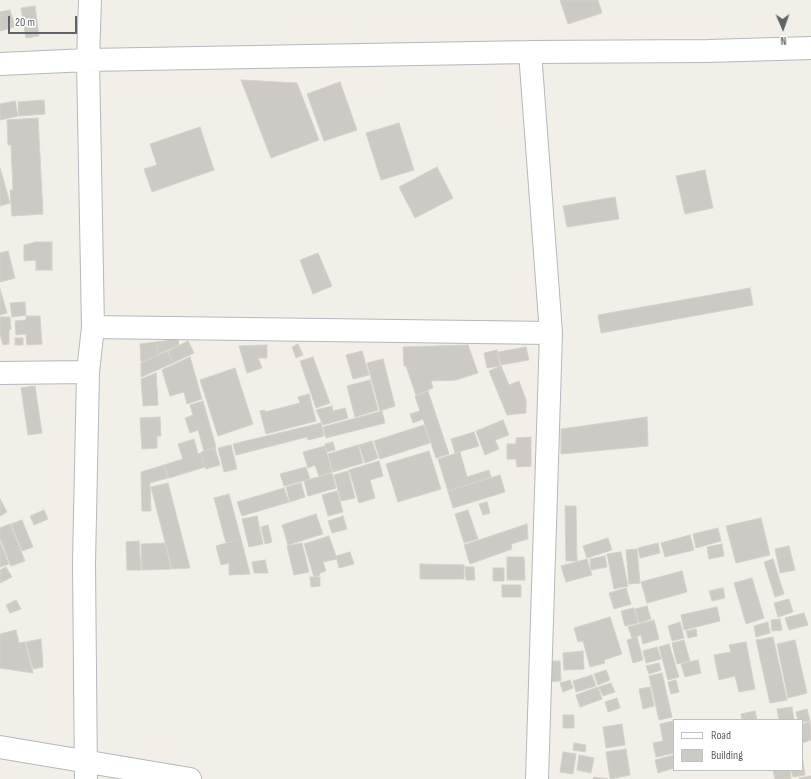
<!DOCTYPE html>
<style>
body{margin:0}
#map{position:relative;width:811px;height:779px;overflow:hidden;background:#f1efe8;font-family:"Sofia Sans Condensed",sans-serif}
canvas{display:block}
.legend{position:absolute;left:673px;top:719px;width:130px;height:52px;box-sizing:border-box;background:#fff;border:1px solid #bfc1c3;margin:0;padding:5px 7px;list-style:none;font-size:12px;color:#5f6368}
.legend li{display:flex;align-items:center;gap:8px;height:20px}
.legend b{width:20px;border:1px solid #bfc1c3}
.north{position:absolute;left:763px;top:8px;width:40px;height:40px;-webkit-text-stroke:3px #fff;paint-order:stroke;rotate:178deg;font-size:11px;font-weight:700;line-height:16px;text-align:center;color:#5f6368}
.north::after{content:'';display:block;margin:auto;width:14px;height:18px;background:#5f6368;clip-path:polygon(50% 0,100% 100%,50% 72%,0 100%)}
.scale{position:absolute;left:8px;top:16px;width:69px;height:18px;box-sizing:border-box;border:2px solid #5f6368;border-top:0;padding-left:5px;font-size:12px;line-height:14px;white-space:nowrap;color:#5f6368;-webkit-text-stroke:3px #fff;paint-order:stroke}
</style>
<div id="map">
<canvas width="811" height="779"></canvas>
<ul class="legend">
<li><b style="height:5px;background:#fff"></b>Road</li>
<li><b style="height:11px;background:#cccac5"></b>Building</li>
</ul>
<div class="north">N</div>
<div class="scale">20 m</div>
</div>
<script>
const ctx = document.querySelector('canvas').getContext('2d');
ctx.lineJoin = 'round';
function paint(path, color) { ctx.fillStyle = color; ctx.fill(path, 'evenodd'); }
const poly = rows => new Path2D(rows.map(r => 'M' + r).join(''));
function stroke(path, color, width, dash) { ctx.strokeStyle = color; ctx.lineWidth = width; ctx.lineCap = dash ? 'butt' : 'round'; ctx.setLineDash(dash || []); ctx.stroke(path); }
const building = poly([
 [560,0,598,0,602,13,568,24,560,0],
 [35,6,39,36,26,38,21,8,35,6],
 [10,10,15,27,0,31,0,12,10,10],
 [241,80,297,83,319,140,271,158,241,80],
 [340,82,357,130,324,141,307,94,340,82],
 [44,100,45,114,19,116,18,102,44,100],
 [15,101,18,116,0,120,0,104,15,101],
 [38,118,43,214,12,216,10,190,13,190,11,145,8,145,7,120,38,118],
 [399,123,414,170,381,180,366,133,399,123],
 [200,127,214,170,152,192,144,169,157,165,150,144,200,127],
 [437,167,453,198,415,218,399,187,437,167],
 [0,168,10,203,0,206,0,168],
 [705,170,713,208,685,214,676,176,705,170],
 [615,197,619,219,567,227,563,206,615,197],
 [36,242,52,242,52,270,36,270,36,260,24,261,24,245,36,242],
 [8,251,15,278,0,282,0,253,8,251],
 [318,253,332,286,313,294,300,260,318,253],
 [750,288,753,305,601,333,598,315,750,288],
 [0,289,7,313,0,315,0,289],
 [25,302,26,315,12,317,10,303,25,302],
 [26,316,40,316,42,344,27,345,26,334,16,335,15,321,26,320,26,316],
 [0,317,10,317,11,329,9,330,9,344,3,345,0,334,0,317],
 [15,338,23,338,23,345,15,345,15,338],
 [178,339,179,345,158,354,156,342,178,339],
 [188,341,194,353,173,363,168,351,188,341],
 [156,342,158,355,141,362,140,344,156,342],
 [298,344,303,355,296,358,292,347,298,344],
 [267,345,267,358,258,358,262,368,247,373,239,346,267,345],
 [468,345,478,373,456,380,431,381,433,388,416,395,406,366,404,366,403,347,468,345],
 [526,347,529,360,501,365,498,352,526,347],
 [497,350,500,366,487,368,484,353,497,350],
 [167,351,173,363,141,377,141,363,167,351],
 [362,351,369,375,353,379,346,355,362,351],
 [190,357,202,399,187,404,184,392,170,396,162,370,190,357],
 [313,357,330,403,316,408,300,361,313,357],
 [383,359,395,406,380,411,367,363,383,359],
 [501,366,509,385,519,381,526,400,526,413,507,415,489,371,501,366],
 [235,368,253,424,218,436,200,380,235,368],
 [156,373,158,405,143,406,141,379,156,373],
 [370,380,378,410,355,417,347,386,370,380],
 [35,386,42,433,28,435,21,388,35,386],
 [428,391,449,454,436,458,423,419,413,423,410,414,420,411,415,396,428,391],
 [309,394,316,421,266,434,260,411,265,410,265,412,300,403,298,397,309,394],
 [203,401,216,447,204,451,198,430,190,433,185,418,193,415,190,405,203,401],
 [332,406,333,411,345,408,348,418,323,425,316,410,332,406],
 [382,411,385,423,326,438,323,427,382,411],
 [160,417,161,436,157,436,157,448,142,449,140,418,160,417],
 [647,417,648,446,561,454,561,429,647,417],
 [503,420,509,435,495,440,499,449,485,455,476,431,503,420],
 [321,423,324,436,308,440,307,437,236,455,233,444,321,423],
 [424,425,430,443,380,459,374,441,424,425],
 [474,432,479,446,455,453,451,439,474,432],
 [531,437,531,466,517,467,516,459,507,459,507,444,516,444,516,438,531,437],
 [194,439,198,454,201,453,205,467,169,478,164,465,183,459,178,444,194,439],
 [372,441,378,458,365,463,359,445,372,441],
 [333,442,335,450,327,452,325,444,333,442],
 [231,445,237,469,224,472,218,448,231,445],
 [358,445,363,463,333,472,328,454,358,445],
 [325,446,332,472,319,476,315,465,308,468,303,452,325,446],
 [215,448,220,465,206,469,201,452,215,448],
 [429,451,441,489,398,502,386,464,429,451],
 [460,452,467,477,489,470,491,477,448,491,438,459,460,452],
 [379,461,383,476,370,480,375,498,359,503,349,470,379,461],
 [164,465,168,478,150,483,151,511,142,511,141,472,164,465],
 [306,467,310,479,284,486,280,474,306,467],
 [348,471,355,498,341,501,334,475,348,471],
 [332,473,336,488,308,496,304,481,332,473],
 [500,475,505,492,453,508,448,491,500,475],
 [168,483,190,568,172,569,151,487,168,483],
 [301,483,305,497,290,502,286,487,301,483],
 [284,488,289,502,242,516,237,502,284,488],
 [337,491,343,512,328,516,322,495,337,491],
 [229,494,241,539,226,543,214,498,229,494],
 [0,499,7,512,0,516,0,499],
 [487,502,490,513,483,515,479,504,487,502],
 [565,506,576,506,577,561,566,561,565,506],
 [44,510,48,519,34,525,30,516,44,510],
 [468,510,478,539,464,543,455,514,468,510],
 [316,514,323,534,288,545,282,525,316,514],
 [257,516,263,544,249,547,242,519,257,516],
 [343,516,347,529,332,533,328,521,343,516],
 [761,518,770,555,736,563,726,526,761,518],
 [22,520,33,547,22,551,11,524,22,520],
 [10,524,25,561,11,566,0,538,0,528,10,524],
 [527,524,528,539,511,544,512,549,470,564,464,545,527,524],
 [268,525,272,542,265,544,261,527,268,525],
 [718,528,721,541,696,548,693,534,718,528],
 [690,535,694,550,665,557,661,543,690,535],
 [329,536,337,559,323,562,326,571,320,573,320,575,314,577,304,544,329,536],
 [608,538,612,550,587,558,583,546,608,538],
 [241,539,250,574,229,575,229,563,221,565,216,546,241,539],
 [139,541,141,570,127,570,126,542,139,541],
 [0,542,9,564,0,567,0,542],
 [165,543,171,569,142,570,141,544,165,543],
 [302,543,309,572,294,575,287,546,302,543],
 [658,543,660,553,640,558,638,548,658,543],
 [722,544,724,556,709,559,707,547,722,544],
 [789,546,795,570,780,573,775,549,789,546],
 [637,549,640,583,629,584,626,550,637,549],
 [350,552,354,564,339,568,336,556,350,552],
 [621,552,628,586,614,589,607,554,621,552],
 [605,556,607,567,591,570,590,559,605,556],
 [507,557,524,557,525,580,507,580,507,557],
 [587,559,592,575,566,582,561,566,587,559],
 [773,559,784,594,775,597,764,562,773,559],
 [265,560,268,573,254,573,252,562,265,560],
 [420,564,464,565,464,579,420,579,420,564],
 [6,567,12,577,0,583,0,570,6,567],
 [465,567,474,567,475,580,466,580,465,567],
 [493,568,504,568,504,581,493,581,493,568],
 [682,571,687,592,647,603,641,582,682,571],
 [310,577,320,577,320,586,311,587,310,577],
 [752,578,764,618,746,624,734,583,752,578],
 [502,585,521,585,521,597,502,597,502,585],
 [626,588,631,604,614,609,609,593,626,588],
 [723,588,725,598,712,601,709,591,723,588],
 [789,599,793,612,778,617,774,603,789,599],
 [16,600,21,609,10,613,6,605,16,600],
 [647,606,651,619,639,623,635,609,647,606],
 [717,607,720,621,684,630,681,615,717,607],
 [634,608,638,623,625,626,621,611,634,608],
 [804,613,808,625,789,630,785,618,804,613],
 [610,617,622,654,604,660,605,663,590,667,583,641,578,642,574,628,610,617],
 [780,619,782,630,772,631,771,620,780,619],
 [654,620,659,639,643,644,641,635,632,638,628,627,654,620],
 [680,622,684,638,672,641,668,626,680,622],
 [768,622,770,633,756,637,754,626,768,622],
 [696,629,697,636,688,638,686,631,696,629],
 [16,630,19,643,25,642,33,673,0,668,0,634,16,630],
 [637,637,643,660,633,663,627,640,637,637],
 [773,637,787,700,770,703,756,640,773,637],
 [41,639,43,667,33,669,26,642,41,639],
 [684,640,690,661,677,664,672,643,684,640],
 [795,640,807,693,788,698,777,644,795,640],
 [746,642,755,689,739,692,735,676,719,680,714,655,731,652,729,645,746,642],
 [669,644,679,677,668,680,659,647,669,644],
 [657,647,661,659,646,663,643,651,657,647],
 [583,651,584,669,564,670,563,653,583,651],
 [698,660,701,673,685,677,681,664,698,660],
 [547,661,560,661,561,681,547,682,547,661],
 [659,663,661,670,649,674,646,666,659,663],
 [606,670,610,680,598,685,594,674,606,670],
 [662,673,672,717,659,720,649,676,662,673],
 [592,675,596,686,576,692,573,681,592,675],
 [570,680,573,688,563,692,560,683,570,680],
 [676,680,679,692,671,694,668,682,676,680],
 [611,683,615,692,603,696,599,687,611,683],
 [598,687,602,699,580,707,576,695,598,687],
 [650,687,654,706,643,709,639,689,650,687],
 [617,698,620,708,608,712,605,702,617,698],
 [792,707,794,720,779,720,777,709,792,707],
 [807,709,810,721,802,722,802,720,798,720,796,712,807,709],
 [755,711,757,720,742,720,741,714,755,711],
 [563,715,574,715,574,728,563,728,563,715],
 [673,721,674,753,656,757,653,743,663,741,660,724,673,721],
 [810,722,811,740,802,743,802,724,810,722],
 [622,724,625,745,606,748,603,727,622,724],
 [574,743,586,745,585,752,573,750,574,743],
 [626,749,630,775,610,779,606,752,626,749],
 [563,752,576,754,573,774,560,772,563,752],
 [579,755,594,758,591,773,577,770,579,755],
 [674,755,674,768,658,773,655,760,674,755],
 [802,756,805,775,793,777,791,770,802,770,802,756],
 [773,770,790,770,791,779,775,779,773,770],
 [811,776,811,779,799,779,799,778,811,776],
 [594,777,608,779,593,779,594,777]
]);
paint(building, '#cccac5');
stroke(building, '#d6d1c6', 1);
const minor = poly([
 [530,52,551,333,537,779],
 [0,64,88,60,530,52,708,51,811,48],
 [93,327,551,333],
 [0,373,88,372],
 [0,747,190,779],
 [86,779,84,563,88,372,93,327,88,60,90,0]
]);
stroke(minor, '#b5b8bc', 24);
stroke(minor, '#fff', 22);
</script>
